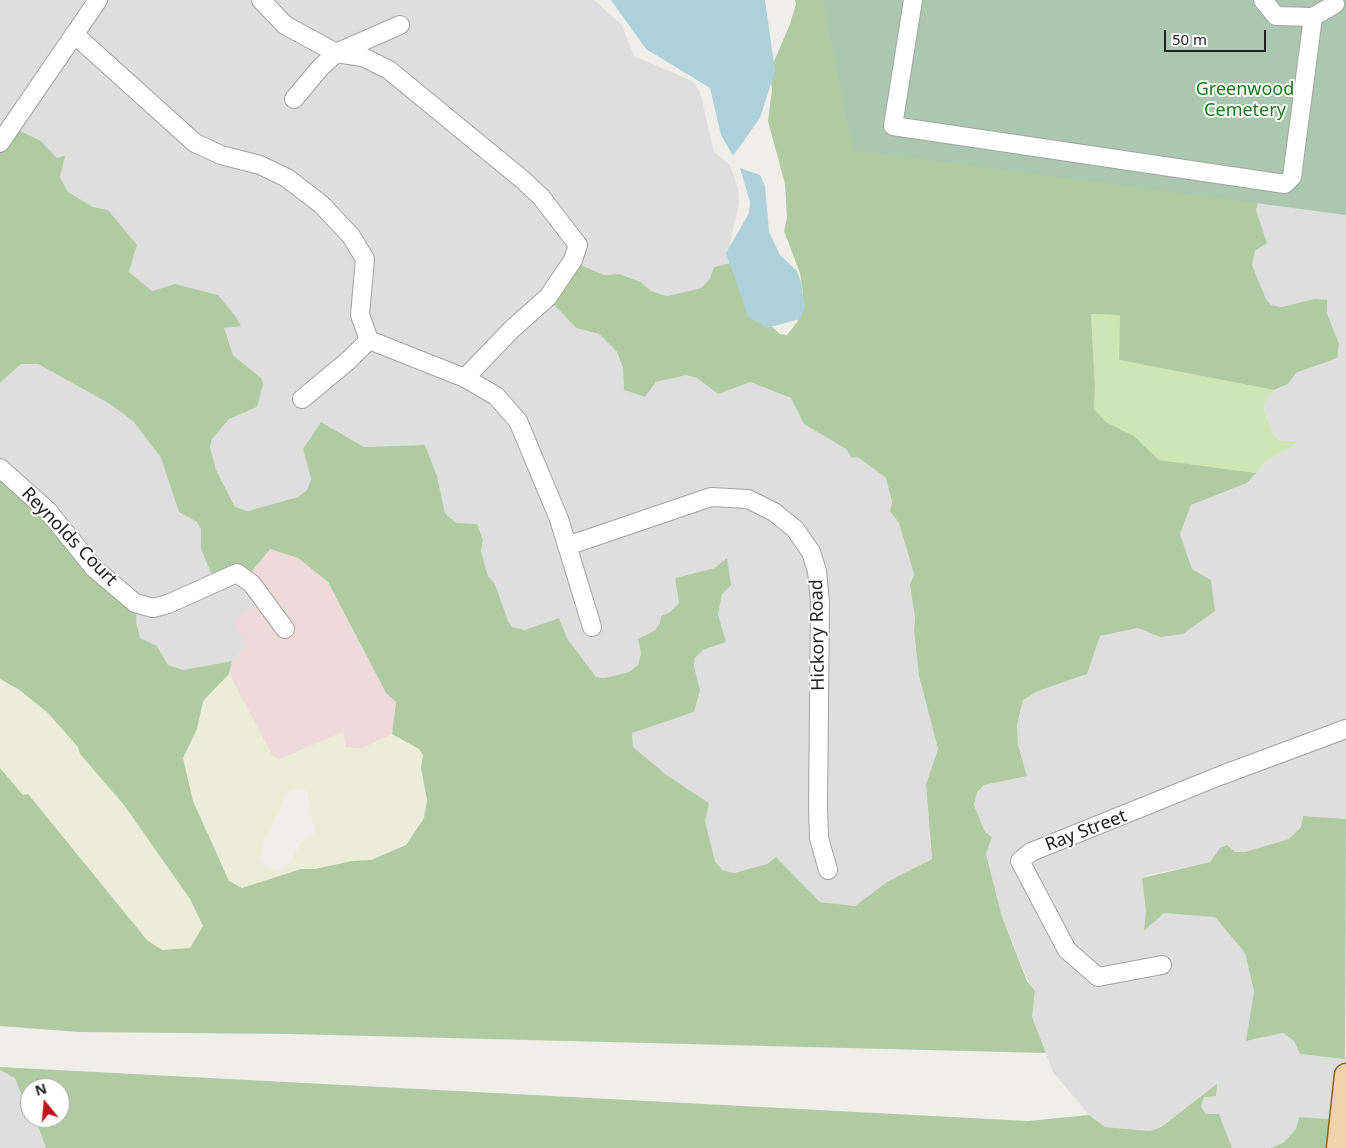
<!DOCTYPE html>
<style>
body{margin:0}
#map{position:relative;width:1346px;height:1148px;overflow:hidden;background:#f0eee9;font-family:"Noto Sans",sans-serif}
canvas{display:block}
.north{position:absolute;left:20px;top:1078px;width:50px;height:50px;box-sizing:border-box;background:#fff;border:1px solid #a6a6a6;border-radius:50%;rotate:343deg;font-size:14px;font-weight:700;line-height:20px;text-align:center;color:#212121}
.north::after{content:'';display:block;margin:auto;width:18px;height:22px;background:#bd151c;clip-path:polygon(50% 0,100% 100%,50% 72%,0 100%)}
.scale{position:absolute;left:1164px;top:30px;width:102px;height:22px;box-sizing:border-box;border:2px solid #212121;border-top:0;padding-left:6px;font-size:15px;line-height:18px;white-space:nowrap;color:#212121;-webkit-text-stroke:4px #fff;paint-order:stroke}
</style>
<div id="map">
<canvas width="1346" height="1148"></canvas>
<div class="north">N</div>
<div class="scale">50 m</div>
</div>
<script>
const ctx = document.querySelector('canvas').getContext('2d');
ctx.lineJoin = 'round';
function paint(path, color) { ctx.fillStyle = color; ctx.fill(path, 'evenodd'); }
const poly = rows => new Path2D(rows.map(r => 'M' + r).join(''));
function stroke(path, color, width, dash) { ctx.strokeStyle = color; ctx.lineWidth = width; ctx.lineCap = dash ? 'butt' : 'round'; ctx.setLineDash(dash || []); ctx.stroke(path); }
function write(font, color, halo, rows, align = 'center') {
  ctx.font = font + ' "Noto Sans",sans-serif'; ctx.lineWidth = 4; ctx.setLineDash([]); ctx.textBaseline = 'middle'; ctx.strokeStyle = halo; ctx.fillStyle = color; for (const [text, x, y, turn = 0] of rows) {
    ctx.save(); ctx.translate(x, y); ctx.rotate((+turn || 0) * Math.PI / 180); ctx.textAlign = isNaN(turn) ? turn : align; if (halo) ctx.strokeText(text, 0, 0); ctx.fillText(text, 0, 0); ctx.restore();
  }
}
paint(poly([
 [0,0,594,0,622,25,634,56,692,81,700,92,714,152,730,165,738,188,739,203,730,244,735,262,701,288,667,296,651,291,641,282,619,274,604,275,572,261,576,328,599,334,617,352,623,368,624,390,645,397,656,382,686,374,697,378,718,394,749,382,791,398,804,424,846,449,851,457,859,458,886,478,892,502,890,511,899,523,914,574,910,585,915,618,914,630,919,676,938,749,926,784,932,859,888,882,855,906,820,902,776,857,767,864,733,873,722,870,715,861,704,821,709,803,668,776,633,748,632,733,700,690,694,666,695,658,703,650,726,642,718,614,722,594,715,568,675,578,679,603,671,612,661,616,660,623,655,630,638,639,641,653,638,665,629,672,604,678,596,677,567,638,559,618,525,631,512,627,508,621,495,584,488,576,481,551,483,540,456,523,445,513,437,476,425,445,364,447,321,422,303,449,311,479,307,490,298,497,248,511,235,507,216,470,210,447,212,439,229,419,257,407,261,378,233,355,224,328,236,317,217,295,175,284,152,291,129,272,137,245,108,210,93,207,68,192,60,177,57,158,41,141,0,140],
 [1346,192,1346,819,1303,816,1301,827,1289,839,1245,852,1235,852,1220,848,1210,862,1149,875,1142,878,1146,911,1145,930,1164,913,1173,912,1215,917,1245,953,1254,991,1247,1041,1283,1033,1294,1041,1300,1054,1346,1058,1346,1148,1299,1117,1296,1129,1283,1143,1270,1148,1232,1148,1201,1106,1204,1097,1217,1085,1160,1127,1151,1131,1105,1127,1089,1115,1053,1072,1032,1017,1035,991,1028,981,1002,917,986,854,992,837,985,832,974,805,977,792,984,785,1027,776,1018,745,1017,725,1023,700,1038,691,1087,674,1100,636,1138,628,1160,637,1211,580,1192,569,1180,534,1191,505,1247,483,1266,461,1295,445,1295,441,1281,441,1273,434,1264,411,1265,400,1272,391,1288,384,1296,373,1336,358,1339,344,1327,313,1314,299,1282,307,1271,305,1266,299,1252,265,1255,251,1267,243,1256,210,1260,195],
 [30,363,38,364,110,404,134,422,161,458,179,511,198,522,201,529,201,549,236,572,262,598,245,647,232,661,183,670,168,665,157,646,140,638,136,622,136,602,0,466,0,383,21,364],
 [0,1070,15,1078,22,1096,30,1106,30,1118,35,1118,46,1148,0,1148]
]), '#dfdede');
paint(poly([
 [270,548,298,558,328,582,386,693,396,702,392,734,361,749,345,747,343,733,280,759,273,757,233,682,229,670,232,661,245,647,235,620,262,598,247,577]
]), '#efdada');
paint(poly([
 [229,674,273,757,280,759,343,732,345,747,361,749,392,734,419,749,423,755,421,768,427,800,424,818,406,845,371,860,352,861,315,869,301,869,242,888,229,881,193,801,183,758,197,729,203,701],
 [296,789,307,791,316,832,301,843,291,861,280,870,266,867,259,860,265,840,282,805,285,793],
 [0,679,18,689,47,712,78,747,80,754,124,805,190,899,203,926,190,948,162,950,147,940,28,794,23,795,0,768]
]), '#ecedd7');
paint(poly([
 [1091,314,1120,315,1119,360,1274,390,1265,400,1264,411,1273,434,1281,441,1296,441,1295,445,1266,461,1256,473,1159,460,1134,436,1106,422,1094,409,1095,385]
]), '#cee5b5');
paint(poly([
 [795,0,839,0,1260,195,1256,210,1267,243,1255,251,1252,265,1266,299,1271,305,1282,307,1314,299,1327,300,1327,313,1339,344,1337,358,1296,373,1288,384,1274,390,1119,360,1120,315,1091,314,1095,385,1094,409,1106,422,1134,436,1159,460,1256,473,1247,483,1191,505,1180,534,1192,569,1211,580,1215,611,1183,634,1160,637,1138,628,1100,636,1087,674,1038,691,1023,700,1017,725,1018,745,1027,776,984,785,977,792,974,805,985,832,992,837,986,854,1002,917,1027,981,1035,991,1032,1017,1046,1053,289,1034,79,1032,0,1026,0,768,23,795,28,794,147,940,162,950,190,948,203,926,190,899,124,805,80,754,78,747,47,712,18,689,0,679,0,466,137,602,136,622,140,638,157,646,168,665,183,670,232,661,229,674,203,701,197,729,183,758,193,801,229,881,242,888,301,869,315,869,352,861,371,860,406,845,424,818,427,800,421,768,423,755,419,749,392,734,396,702,386,693,328,582,298,558,270,549,247,577,214,580,201,549,201,529,197,522,179,512,161,458,134,422,110,404,38,364,21,364,0,383,0,141,10,126,41,141,57,158,65,156,60,177,68,192,93,207,108,210,137,245,129,272,152,291,175,284,218,295,236,317,241,326,224,328,233,355,261,378,263,384,257,407,229,419,212,439,210,447,216,470,235,507,248,511,298,497,307,490,311,479,303,449,321,422,364,447,425,445,437,476,445,513,456,523,477,524,483,540,481,551,488,576,495,584,508,621,512,627,525,630,559,618,567,638,596,677,604,678,629,672,638,665,641,653,638,639,655,630,660,623,661,616,670,612,679,603,675,578,715,568,727,558,731,585,722,594,718,614,726,642,703,650,695,658,694,666,700,690,694,712,632,733,633,747,668,776,709,803,705,821,715,861,722,870,734,873,767,864,776,857,820,902,855,906,887,882,932,859,926,784,938,749,919,676,914,630,915,618,910,585,914,574,899,523,890,511,892,502,886,478,859,458,851,457,846,449,804,424,791,398,750,382,718,394,697,378,686,375,656,382,645,397,624,390,623,368,617,352,599,334,576,328,548,298,572,261,604,275,619,274,641,282,651,291,667,296,701,288,710,279,714,267,735,262,749,307,780,334,787,335,798,321,803,293,800,273,784,231,787,218,785,184,768,121,772,90,770,71,790,24,796,4],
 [1303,816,1346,819,1345,1059,1300,1054,1294,1041,1283,1033,1246,1041,1254,991,1245,953,1215,917,1164,913,1144,931,1146,911,1142,878,1210,862,1220,848,1227,845,1235,852,1245,852,1289,839,1301,827],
 [0,1067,1028,1121,1089,1115,1105,1127,1150,1131,1161,1127,1217,1084,1216,1096,1204,1097,1201,1106,1206,1114,1219,1114,1232,1148,46,1148,35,1118,60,1118,60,1088,30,1088,30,1106,22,1096,15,1078,0,1070],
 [1299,1117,1340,1120,1338,1148,1270,1148,1283,1143,1296,1129]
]), '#b0cba2');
paint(poly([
 [823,0,1346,0,1346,215,853,150]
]), '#acc7af');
paint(poly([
 [611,0,765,0,775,71,760,118,733,156,721,135,710,88,646,49],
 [740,168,760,175,765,186,769,232,780,255,797,271,801,282,805,307,800,319,766,328,748,316,726,253,749,213,750,202]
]), '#aed1d9');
const minor = poly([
 [261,0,285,25,336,53,363,57,389,70,523,180,541,197,578,245,573,260,548,297,512,329,465,378],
 [913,0,893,126,1285,184,1292,177,1313,17,1335,4],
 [1263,0,1276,16,1313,17],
 [74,34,195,143,221,155,260,165,287,178,322,205,351,236,365,259,360,315,369,340],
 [294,99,320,68,336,53,400,25],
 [0,143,98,0],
 [369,340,465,378,496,396,518,421,559,519,592,627],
 [302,399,349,360,369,340],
 [0,468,48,511,94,568,135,603,153,608,168,604,237,573,252,584,285,629],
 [567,546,711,497,748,499,774,512,795,529,811,552,817,571,820,602,818,807,819,838,828,870],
 [1162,965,1098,977,1067,950,1020,861,1031,852,1222,775,1346,729]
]);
const major = poly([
 [1338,1148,1346,1075]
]);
stroke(minor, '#a2a2a2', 20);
stroke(major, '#8e5f10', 25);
stroke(minor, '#fff', 18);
stroke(major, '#f3d1ab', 22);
write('18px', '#18771c', '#fff', [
 ["Greenwood",1245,90],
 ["Cemetery",1245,111]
]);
write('18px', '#212121', '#fff', [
 ["Reynolds Court",69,537,46],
 ["Hickory Road",818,635,-91],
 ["Ray Street",1086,831,-21]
]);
</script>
